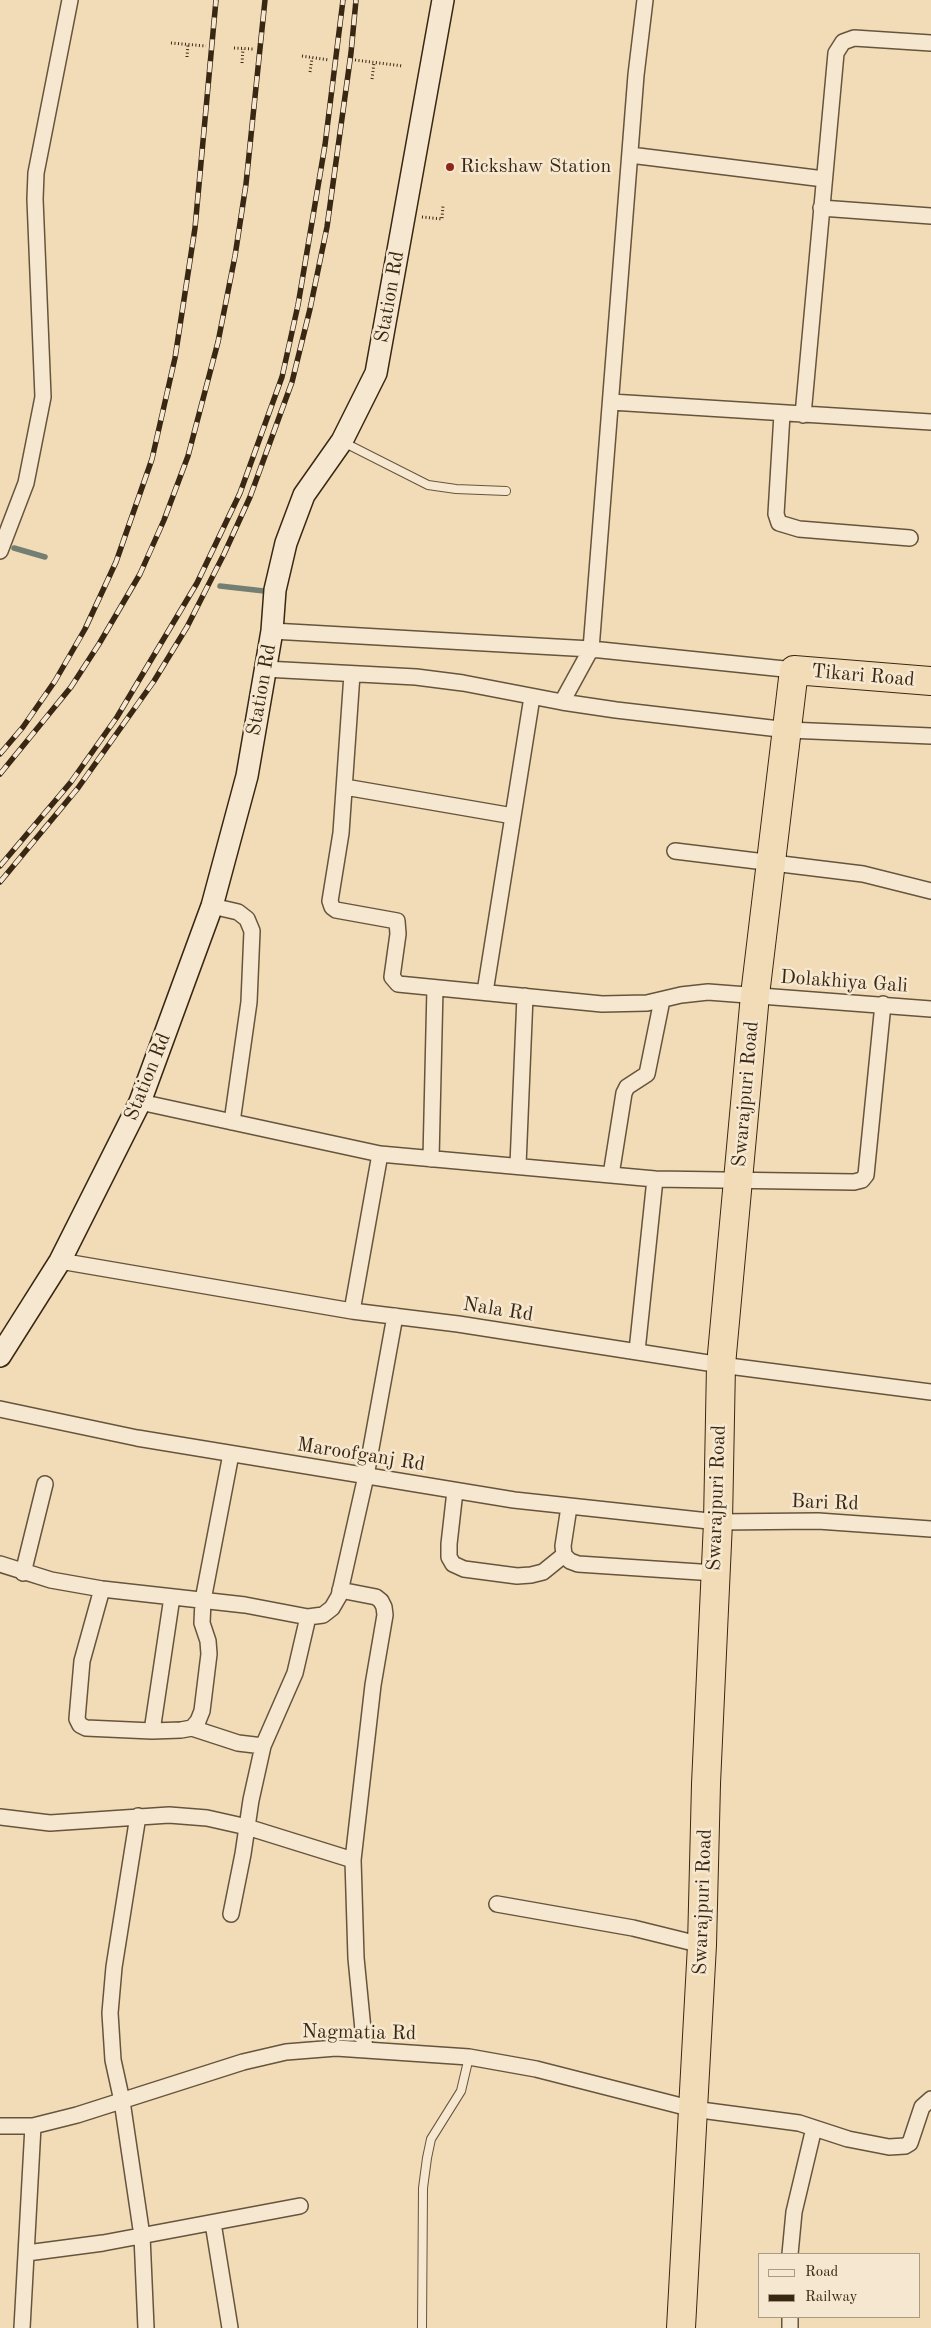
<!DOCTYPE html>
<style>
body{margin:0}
#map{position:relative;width:931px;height:2328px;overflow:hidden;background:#f1dcb7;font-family:"Old Standard TT",serif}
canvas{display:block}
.legend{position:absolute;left:758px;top:2253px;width:162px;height:65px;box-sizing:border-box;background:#f6e8d0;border:1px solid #aa9b84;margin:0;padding:6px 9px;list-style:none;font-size:15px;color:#392713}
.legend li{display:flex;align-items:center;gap:10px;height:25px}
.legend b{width:25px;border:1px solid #aa9b84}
</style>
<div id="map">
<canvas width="931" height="2328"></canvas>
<ul class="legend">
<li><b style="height:6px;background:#f6e8d0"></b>Road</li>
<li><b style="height:6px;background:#392713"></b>Railway</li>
</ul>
</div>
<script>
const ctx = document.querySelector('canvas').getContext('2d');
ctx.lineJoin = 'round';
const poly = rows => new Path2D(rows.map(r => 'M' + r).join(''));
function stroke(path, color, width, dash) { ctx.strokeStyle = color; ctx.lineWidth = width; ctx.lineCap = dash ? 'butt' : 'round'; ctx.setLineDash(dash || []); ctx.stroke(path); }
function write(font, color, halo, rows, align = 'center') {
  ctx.font = font + ' "Old Standard TT",serif'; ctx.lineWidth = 5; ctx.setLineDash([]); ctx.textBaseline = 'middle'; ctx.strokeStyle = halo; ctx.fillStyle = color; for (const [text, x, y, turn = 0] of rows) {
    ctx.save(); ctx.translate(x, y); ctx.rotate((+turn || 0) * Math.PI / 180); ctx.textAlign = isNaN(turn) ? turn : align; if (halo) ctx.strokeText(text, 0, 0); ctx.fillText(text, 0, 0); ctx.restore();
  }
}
stroke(poly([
 [14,548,45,557],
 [220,586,264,591]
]), '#747f73', 5.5);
const lane = poly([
 [343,442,428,485,456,489,506,491],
 [422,2328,423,2188,427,2158,431,2139,461,2091,469,2057]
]);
const street = poly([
 [645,0,636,75,591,649,794,670],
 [630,155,824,179],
 [821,208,931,216],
 [611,402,931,422],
 [782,414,776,514,779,523,799,529,910,538],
 [803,415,836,53,843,42,854,38,931,43],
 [0,551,26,483,43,397,35,199,36,173,70,0],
 [272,631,591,649,562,702],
 [265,669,416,677,463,683,562,702,616,710,788,730,931,736],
 [352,674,341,833,330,901,332,907,336,910,397,921,398,934,392,977,398,984,602,1004,647,1003,681,995,708,992,931,1009],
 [345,787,513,816],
 [675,851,863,874,931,891],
 [212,906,238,912,247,919,252,931,249,1002,232,1122],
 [485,992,532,697],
 [140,1102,380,1154,655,1179,854,1182,862,1180,866,1175,883,1004],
 [431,1159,435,988],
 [518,1165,525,996],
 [611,1175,624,1093,627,1087,647,1074,662,1000],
 [60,1261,352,1311,458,1324,721,1365,931,1392],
 [352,1311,380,1154],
 [637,1351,655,1179],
 [0,1409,137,1438,514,1500,718,1522,818,1521,931,1529],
 [455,1491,449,1544,449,1557,453,1564,464,1569,517,1576,531,1575,543,1572,564,1555],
 [569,1507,563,1546,564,1555,570,1561,578,1564,715,1573],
 [0,1564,51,1580,102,1589,245,1605,308,1617,323,1615,332,1608,339,1596,366,1476,395,1316],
 [23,1573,45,1484],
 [102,1589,82,1661,77,1719,80,1725,86,1728,152,1731,181,1730,192,1728,198,1721,202,1711,209,1654,208,1641,202,1623,203,1600,231,1454],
 [340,1590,376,1597,381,1601,384,1607,385,1615,373,1685,353,1860,356,1958,365,2050],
 [192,1728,238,1743,263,1746],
 [152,1731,172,1597],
 [138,1816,114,1967,110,2013,113,2060,122,2101,142,2236,146,2328],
 [0,1817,50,1823,169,1815,207,1818,247,1827,353,1860],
 [497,1904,633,1928,702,1945],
 [231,1914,243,1854,251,1800,263,1746,295,1673,308,1617],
 [0,2126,33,2126,77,2115,243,2062,286,2052,336,2048,469,2057,536,2069,693,2109,799,2123,848,2139,889,2147,905,2146,910,2143,922,2107,931,2099],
 [213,2223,230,2328],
 [27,2253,103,2243,300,2206],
 [790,2254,794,2212,814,2128],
 [790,2317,790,2328],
 [22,2328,33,2126]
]);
const secondary = poly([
 [0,1356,60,1261,140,1102,212,906,247,776,272,631,275,590,286,543,304,495,342,441,376,373,443,0]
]);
const highway = poly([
 [681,2328,702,1945,706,1784,718,1522,721,1365,755,995,794,670,931,681]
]);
stroke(lane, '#67543c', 10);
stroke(street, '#67543c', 18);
stroke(secondary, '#392713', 24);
stroke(highway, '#392713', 30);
stroke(poly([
 [171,43,206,46],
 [234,48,253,49],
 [302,56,329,60],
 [187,57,188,44],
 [355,60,403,66],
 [242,63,243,49],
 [310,72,312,58],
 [372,79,374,63],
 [422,217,442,219,443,205]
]), '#392713', 3, [1, 2.5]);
stroke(lane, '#f6e8d0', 8);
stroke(street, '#f6e8d0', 15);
stroke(secondary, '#f6e8d0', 21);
stroke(highway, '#f1dcb7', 28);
const rail = poly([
 [0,754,23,727,55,681,85,629,116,562,152,459,175,358,195,228,216,0],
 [0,774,71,687,99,644,140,574,164,520,188,456,218,342,235,256,246,184,265,0],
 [0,866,71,782,117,717,197,583,240,493,282,377,298,305,325,145,343,0],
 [0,882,78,788,154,681,187,627,224,554,250,497,292,382,310,309,327,227,351,53,356,0]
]);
stroke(rail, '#392713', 5.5);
stroke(rail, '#f6e8d0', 4, [11]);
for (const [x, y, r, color] of [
 [450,167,5,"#8f2418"]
]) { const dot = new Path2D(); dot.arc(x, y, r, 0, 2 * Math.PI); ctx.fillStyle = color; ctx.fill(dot); stroke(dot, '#f6e8d0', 2); }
write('20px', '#392713', '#f6e8d0', [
 ["Rickshaw Station",460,167]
], 'left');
write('20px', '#392713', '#f6e8d0', [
 ["Station Rd",390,297,-80],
 ["Tikari Road",863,676,5],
 ["Station Rd",262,690,-80],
 ["Dolakhiya Gali",844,982,4],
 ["Station Rd",148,1077,-68],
 ["Swarajpuri Road",746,1094,-85],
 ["Nala Rd",498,1310,9],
 ["Maroofganj Rd",361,1455,9],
 ["Swarajpuri Road",717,1498,-88],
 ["Bari Rd",825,1503,2],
 ["Swarajpuri Road",703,1902,-88],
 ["Nagmatia Rd",359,2033,1]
]);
</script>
